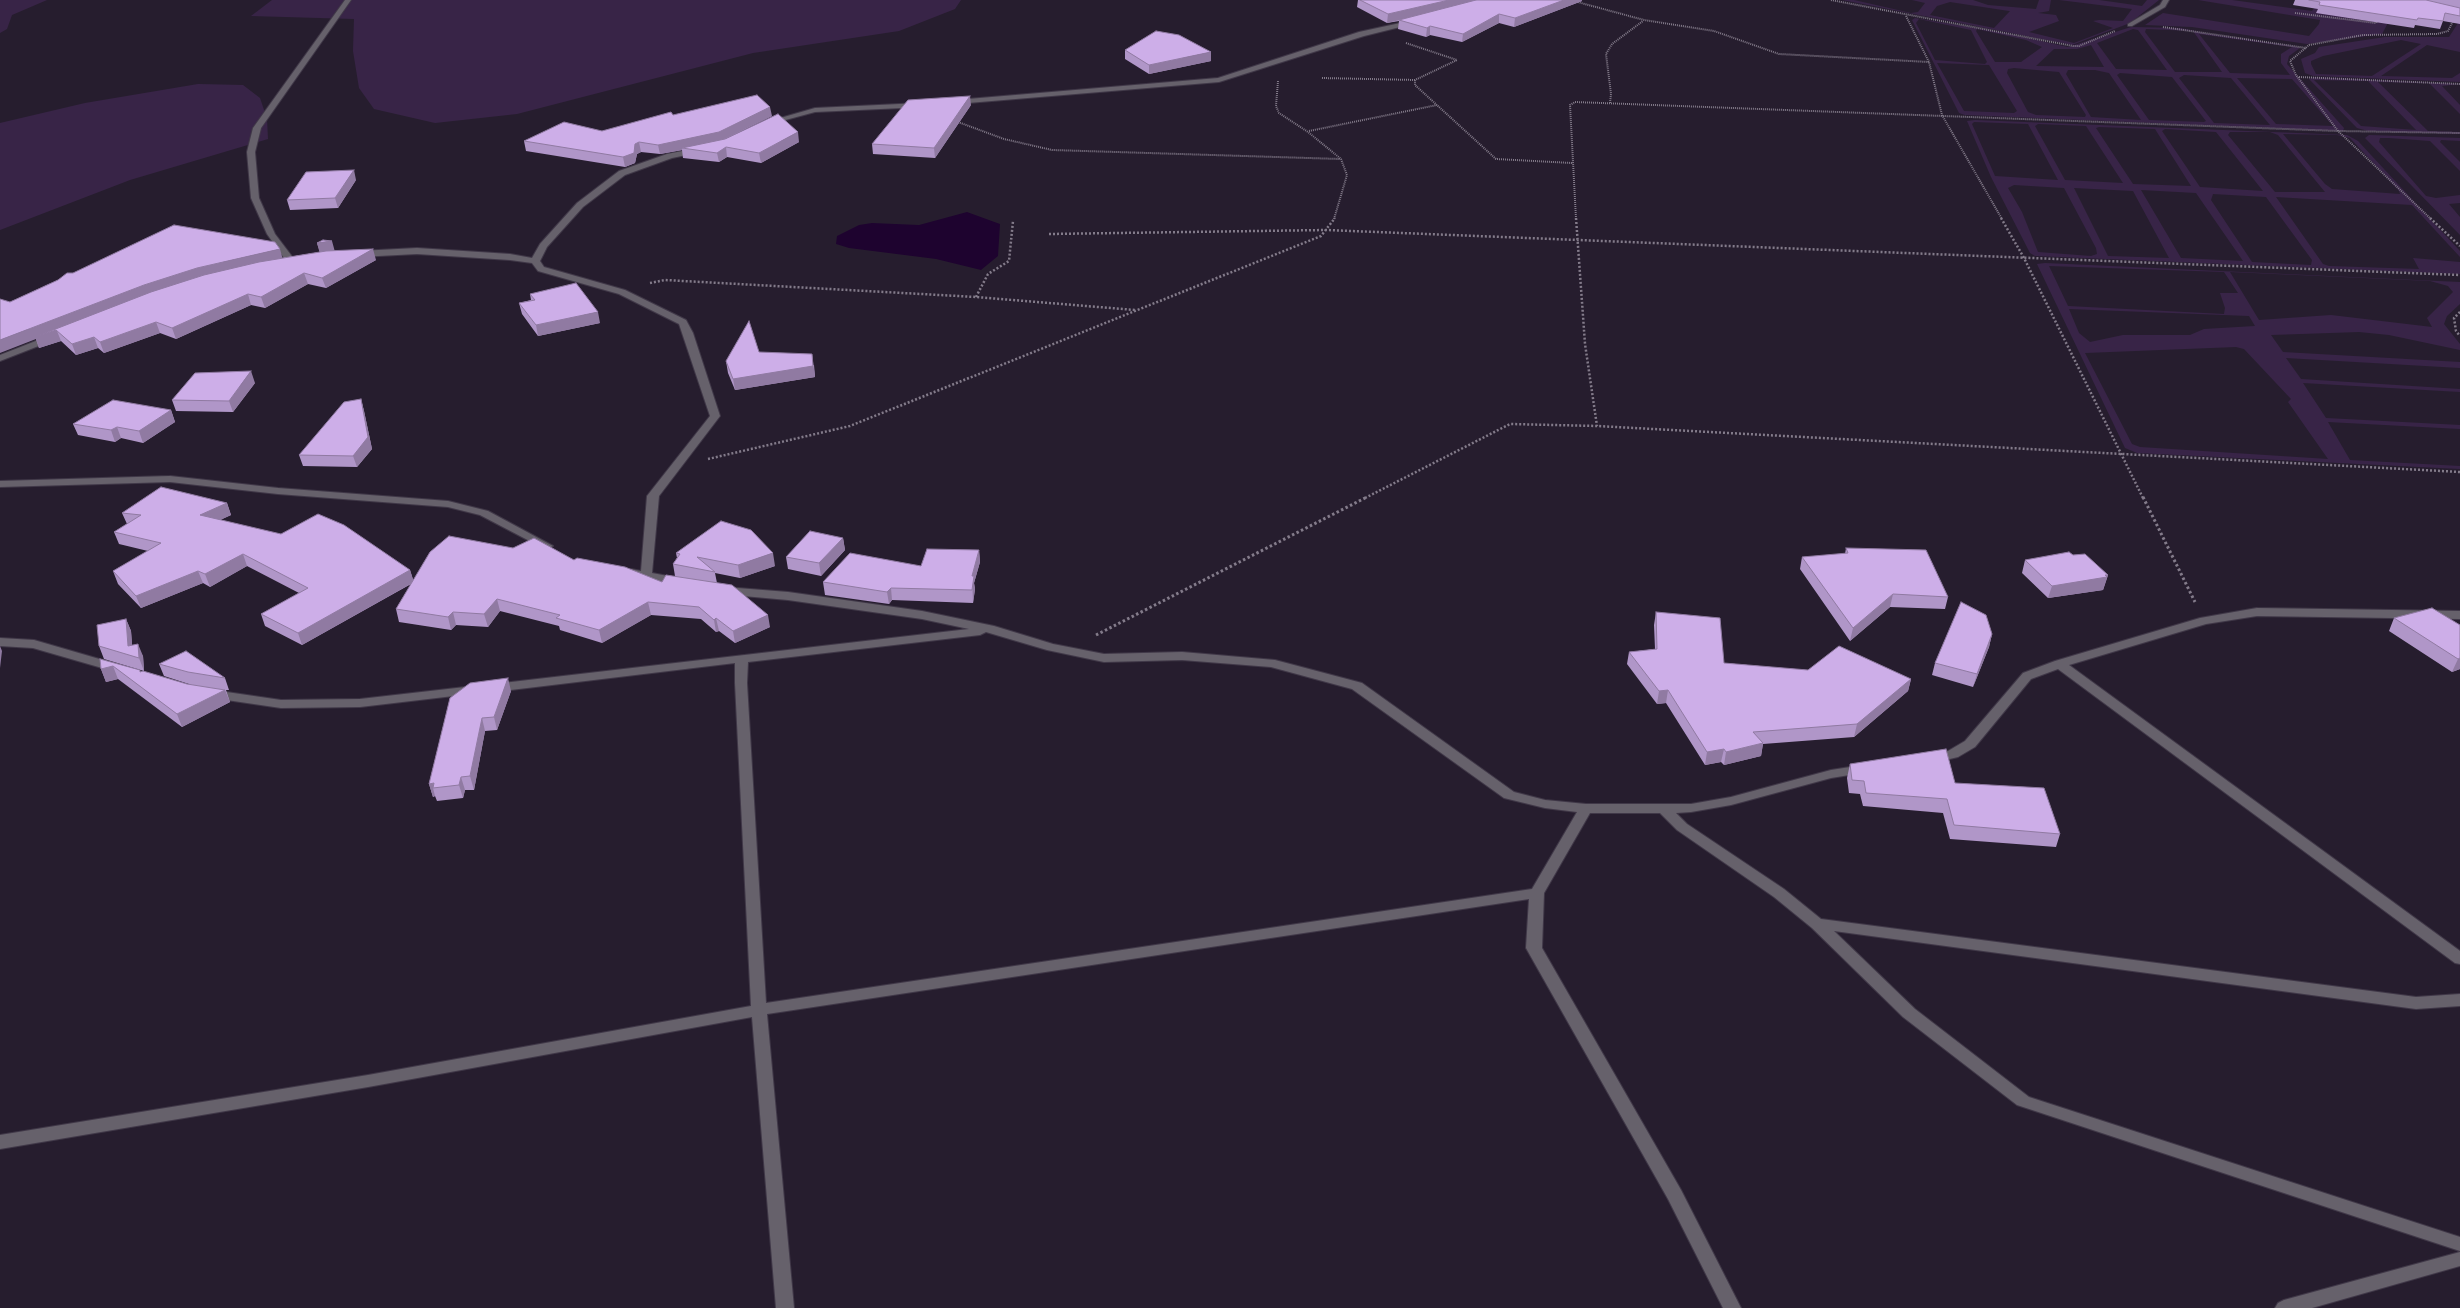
<!DOCTYPE html>
<style>
body{margin:0}
canvas{display:block;background:#261d2e}
</style>
<canvas width="2460" height="1308"></canvas>
<script>
const ctx = document.querySelector('canvas').getContext('2d');
ctx.lineJoin = 'round';
function paint(path, color) { ctx.fillStyle = color; ctx.fill(path, 'evenodd'); }
const poly = rows => new Path2D(rows.map(r => 'M' + r).join(''));
function stroke(path, color, width, dash) { ctx.strokeStyle = color; ctx.lineWidth = width; ctx.lineCap = dash ? 'butt' : 'round'; ctx.setLineDash(dash || []); ctx.stroke(path); }
paint(poly([
 [0,0,47,0,12,15,7,29,0,33],
 [272,0,961,0,955,9,899,31,753,53,517,114,435,123,374,109,359,88,353,51,354,19,251,16],
 [1842,0,1854,0,1911,13,1918,12,1925,3,1912,0,1973,0,1988,5,2036,9,2039,0,2051,0,2049,11,2038,13,2056,15,2059,21,2029,32,2074,43,2113,28,2093,21,2099,20,2123,21,2132,9,2059,0,2099,0,2142,6,2147,0,2159,0,2130,23,2072,45],
 [1950,2,2009,11,2010,11,1994,28,1930,15,1937,6],
 [2198,0,2232,0,2312,11,2320,0,2397,6,2382,34,2307,44,2192,27,2145,25,2163,13,2309,36,2319,24,2320,20],
 [1915,18,2006,33,2068,47,2131,27,2181,28,2204,33,2294,46,2300,48,2289,56,2287,64,2344,128,2343,131,1965,115,1959,113,1912,20],
 [1919,19,1971,30,1987,62,1985,64,1935,60,1916,23],
 [1977,29,2026,40,2042,47,2021,62,1995,62,1976,31],
 [2133,29,2138,30,2167,70,2116,69,2097,43],
 [2146,29,2193,31,2222,72,2175,72,2145,32],
 [2199,34,2292,47,2281,54,2281,63,2290,75,2230,73],
 [2091,45,2104,67,2036,66,2054,49,2077,49],
 [1937,63,1989,65,2017,111,2014,113,1964,111],
 [2014,68,2059,72,2086,115,2085,117,2036,115,2028,112,2007,73,2008,69],
 [2095,70,2109,73,2141,120,2091,117,2066,74,2068,70],
 [2120,73,2172,77,2206,121,2204,122,2149,120,2117,75],
 [2184,75,2231,78,2270,125,2214,123,2179,78],
 [2237,78,2292,79,2333,126,2276,124],
 [2460,20,2460,52,2427,45,2381,76,2452,78,2460,73,2460,82,2313,76,2305,73,2301,59,2315,53,2319,47,2385,37,2449,37],
 [2401,40,2421,44,2372,76,2316,74,2311,64,2311,61,2323,56],
 [2314,77,2460,84,2442,86,2460,105,2460,114,2429,83,2378,82,2428,131,2460,132,2460,134,2368,131,2357,128,2309,79],
 [2314,80,2368,81,2416,130,2361,126],
 [198,84,243,85,260,98,267,119,268,139,130,180,0,230,0,123,85,103],
 [1975,120,2347,135,2358,141,2460,251,2460,257,2412,205,2276,197,2323,264,2329,266,2419,269,2413,258,2460,262,2460,274,2035,256,2030,253,1991,177,1967,121],
 [1974,122,2028,124,2058,180,1995,176,1972,124],
 [2038,124,2086,126,2123,183,2065,180,2035,126],
 [2099,127,2155,129,2191,186,2133,184,2096,128],
 [2165,129,2216,132,2263,191,2200,187,2162,131],
 [2230,132,2270,132,2278,135,2325,192,2275,192,2228,135],
 [2283,134,2337,135,2350,138,2399,191,2400,194,2332,189,2325,184],
 [2014,185,2064,188,2096,248,2097,254,2091,256,2038,252,2022,212,2008,188],
 [2074,188,2133,191,2169,258,2108,256],
 [2141,190,2196,193,2243,261,2181,258],
 [2213,194,2266,197,2312,260,2311,265,2252,262,2211,200],
 [2369,135,2460,138,2460,141,2441,140,2440,142,2460,162,2460,171,2430,141,2389,138,2380,138,2379,142,2426,196,2436,198,2460,195,2460,203,2449,204,2460,217,2460,235,2365,138],
 [2045,263,2460,282,2460,304,2447,316,2444,324,2460,344,2460,350,2389,335,2359,332,2271,335,2283,352,2460,362,2460,368,2286,358,2301,379,2460,389,2460,392,2303,383,2326,418,2460,425,2460,429,2328,422,2350,460,2460,466,2460,469,2137,453,2125,448,2037,264],
 [2049,266,2224,272,2238,293,2220,293,2225,308,2224,314,2068,306],
 [2230,272,2430,281,2448,286,2453,292,2427,318,2432,327,2331,315,2259,320],
 [2069,309,2249,316,2255,326,2204,329,2190,335,2123,335,2090,342,2079,333],
 [2236,347,2244,349,2291,399,2288,402,2328,459,2140,447,2132,444,2085,353]
]), '#382447');
paint(poly([
 [967,212,1000,224,998,256,981,270,936,259,849,248,836,244,837,236,859,225,872,223,919,225]
]), '#1e032f');
const minor = poly([
 [345,0,351,0,261,128,255,152,259,198,275,234,297,263,292,266,289,265,267,234,251,198,247,152,253,128,345,0],
 [2163,0,2169,0,2165,7,2132,26,2128,26,2128,24,2160,5,2163,0],
 [1414,20,1418,22,1416,23,1364,36,1219,82,956,104,952,102,956,100,1218,78,1359,32,1414,20],
 [921,103,925,105,924,107,815,112,767,125,763,123,815,108,921,103],
 [698,148,702,150,701,152,672,158,625,175,583,207,547,247,540,261,544,267,625,290,686,320,693,333,720,416,659,496,652,573,684,579,686,582,684,585,680,586,631,577,625,573,631,569,641,571,647,496,710,416,679,324,619,294,538,271,532,263,510,260,417,254,359,257,354,254,359,251,417,248,510,254,532,258,540,244,577,203,619,171,667,154,698,148],
 [51,335,54,336,54,340,0,361,0,355,51,335],
 [170,476,278,488,448,501,488,511,553,546,547,549,543,548,480,515,448,507,278,494,170,482,0,487,0,481,170,476],
 [725,587,788,592,922,611,994,626,1053,644,1104,654,1182,652,1275,660,1362,683,1514,792,1545,800,1586,804,1691,804,1731,797,1831,770,1863,765,1868,766,1870,769,1868,772,1831,778,1731,805,1691,812,1676,813,1687,824,1784,889,1821,919,2416,997,2460,994,2460,1006,2416,1009,1834,931,1915,1009,2029,1097,2460,1237,2460,1251,2017,1105,1903,1017,1812,928,1774,897,1677,830,1660,813,1590,813,1544,893,1542,948,1681,1190,1741,1308,1723,1308,1668,1199,1526,948,1529,899,767,1014,794,1308,776,1308,752,1017,368,1087,0,1149,0,1135,368,1075,751,1006,735,683,735,663,494,692,488,688,494,684,969,629,922,619,788,600,721,594,719,591,721,588,725,587],
 [986,632,1047,650,1104,662,1182,660,1271,667,1352,689,1504,798,1545,808,1577,812,1532,889,766,1003,747,683,748,662,980,635,986,632],
 [2257,608,2460,611,2460,619,2257,616,2206,624,2069,665,2460,951,2460,964,2455,963,2058,669,2031,679,1975,747,1958,757,1933,763,1926,759,1928,756,1948,751,1965,741,2023,673,2055,661,2200,618,2257,608],
 [0,638,34,640,120,665,122,668,116,672,33,648,0,646,0,638],
 [474,686,479,687,480,690,479,693,360,707,281,708,213,698,207,694,213,690,281,700,360,699,474,686],
 [2460,1252,2460,1266,2312,1308,2275,1308,2278,1303,2284,1300,2460,1252]
]);
stroke(minor, '#403848', 2);
stroke(poly([
 [1570,0,1644,20,1714,31,1779,54,1929,62],
 [1831,0,2073,46,2079,46,2115,31],
 [2295,13,2376,23,2379,19],
 [1906,16,1929,62,1942,115,2002,219],
 [2163,27,2306,48],
 [1406,43,1457,60,1415,80,1415,85,1496,159,1572,163],
 [2299,77,2460,84],
 [1322,78,1415,80],
 [1278,81,1276,106,1279,113,1308,132,1341,159,1347,175,1334,219],
 [1610,103,1611,94,1606,54,1612,44,1643,21],
 [958,122,1004,139,1052,150,1340,159],
 [1309,131,1437,105],
 [1576,219,1570,105,1575,102,2338,131,2460,133],
 [2431,219,2338,131,2296,75,2290,61,2309,45,2363,35,2437,34,2448,31,2454,19]
]), '#837b8a', 2, [1, 1]);
stroke(poly([
 [1576,218,1585,344,1597,426],
 [2001,218,2024,258,2143,498],
 [2430,218,2460,246],
 [1049,234,1326,230,2460,275],
 [650,283,665,280,976,297,1135,310],
 [976,297,988,274,1009,261,1013,221],
 [2460,312,2454,318,2456,331,2460,336],
 [708,459,850,426,1321,236,1335,218],
 [1365,498,1510,424,1597,426,2460,472]
]), '#837b8a', 2.5, [2, 2]);
stroke(poly([
 [2143,497,2195,602],
 [1096,635,1367,497]
]), '#837b8a', 3, [2.5, 2.5]);
paint(minor, '#66616b');
paint(poly([
 [1358,0,1582,0,1582,1,1514,27,1499,23,1462,42,1430,35,1426,37,1398,29,1399,21,1387,23,1357,7],
 [2295,0,2460,0,2460,24,2443,21,2440,29,2415,25,2414,28,2316,13,2318,9,2293,5],
 [1125,50,1211,61,1149,74,1125,59],
 [971,105,935,158,873,154,872,144],
 [673,115,772,116,725,139,799,142,761,163,727,157,719,162,683,158,682,150,660,154,641,152,637,154,635,163,625,167,526,151,524,141,602,131],
 [356,180,338,208,290,210,287,200],
 [317,243,335,251,376,260,326,288,308,284,265,308,251,305,176,339,160,333,104,353,98,348,76,355,61,341,39,348,36,339,10,302,73,273,282,258,320,252],
 [530,294,600,323,538,336,522,314,519,303,531,300],
 [726,361,814,365,815,377,735,390,728,373],
 [255,383,233,412,176,411,172,400],
 [361,399,364,411,372,449,357,467,303,466,299,455],
 [171,410,175,422,143,443,121,438,115,442,78,435,73,424],
 [227,503,231,515,220,520,410,570,413,580,574,560,662,582,675,576,673,564,677,558,676,553,775,566,740,578,715,573,717,583,770,627,735,643,719,631,716,632,701,619,651,615,602,643,560,630,559,626,500,611,488,627,456,625,451,630,399,622,396,609,411,584,302,645,265,626,261,614,299,593,247,566,210,587,203,583,141,608,118,584,113,571,148,551,119,544,114,532,127,524,122,513],
 [843,538,845,550,821,576,788,569,786,557],
 [1846,548,1948,597,1945,609,1890,607,1850,641,1800,569,1802,557,1845,554],
 [979,550,980,562,974,583,975,589,973,603,892,600,889,604,825,595,823,582,921,566],
 [2073,555,2108,575,2103,590,2048,598,2022,573,2025,560],
 [1656,612,1724,663,1911,679,1908,691,1854,737,1763,744,1761,756,1724,765,1721,762,1705,765,1666,703,1657,704,1627,664,1629,652,1655,649,1654,625],
 [2394,618,2460,625,2460,669,2452,672,2389,631],
 [126,619,131,631,132,645,143,656,144,671,104,659,99,646],
 [1992,634,1989,647,1973,687,1932,675,1935,663],
 [100,659,141,672,187,684,192,685,164,676,159,664,225,678,229,690,226,690,230,702,182,727,118,679,106,682,101,669],
 [511,691,497,730,485,731,474,790,465,790,463,798,437,801,435,796,433,797,429,784,450,698],
 [1850,764,1955,783,2060,834,2056,847,1950,839,1943,813,1863,806,1860,794,1849,793,1847,778]
]), '#b096c8');
paint(poly([
 [1449,0,1484,0,1387,23,1388,14],
 [1564,0,1582,0,1582,1,1514,27,1515,18],
 [1499,14,1499,23,1462,42,1463,34],
 [1430,26,1430,35,1426,37,1427,28],
 [1211,52,1211,61,1149,74,1149,65],
 [970,96,971,105,935,158,934,148],
 [770,107,772,116,720,141,682,148,682,150,660,154,658,145],
 [798,132,799,142,761,163,759,153],
 [639,142,641,152,637,154,635,163,625,167,623,157,635,144],
 [726,147,727,157,719,162,717,153],
 [354,170,356,180,338,208,335,198],
 [332,241,335,252,320,254,317,243],
 [280,249,283,260,147,295,57,331,61,341,39,348,36,339,0,353,0,340,144,285,197,268],
 [373,249,376,260,326,288,322,278],
 [304,273,308,284,265,308,261,297],
 [248,294,251,305,176,339,172,328],
 [598,312,600,323,538,336,536,325],
 [156,322,160,333,104,353,100,342],
 [94,337,98,348,76,355,72,344],
 [812,354,815,377,735,390,733,379],
 [251,371,255,383,233,412,229,401],
 [361,399,364,411,372,449,357,467,353,456],
 [171,410,175,422,143,443,139,431],
 [117,427,121,438,115,442,111,430],
 [227,503,231,515,205,527,200,515],
 [843,538,845,550,821,576,819,563],
 [979,550,980,562,974,583,975,589,973,603,972,576],
 [773,553,775,566,740,578,738,565],
 [243,554,247,566,210,587,205,574],
 [410,570,414,582,302,645,298,633],
 [198,571,203,583,141,608,136,596],
 [2108,575,2103,590,2048,598,2052,586],
 [891,588,892,600,889,604,887,592],
 [1893,594,1890,607,1850,641,1853,628],
 [497,599,500,611,488,627,484,614],
 [648,602,651,615,602,643,599,630],
 [453,612,456,625,451,630,448,617],
 [768,615,770,627,735,643,733,631],
 [716,618,719,631,716,632,714,620],
 [126,619,131,631,133,656,128,646],
 [1992,634,1989,647,1973,687,1977,674],
 [138,644,143,656,144,671,139,658],
 [0,646,2,651,0,668],
 [2460,658,2460,669,2452,672,2458,659],
 [113,666,118,679,106,682,101,669],
 [508,678,511,691,497,730,494,717],
 [1911,679,1908,691,1854,737,1857,724],
 [225,690,230,702,182,727,177,714],
 [1668,690,1666,703,1657,704,1659,691],
 [482,718,485,731,474,790,470,776],
 [1763,743,1761,756,1724,765,1726,752],
 [1724,749,1721,762,1705,765,1707,752],
 [461,777,465,790,463,798,459,785],
 [434,783,433,788,435,796,433,797,429,784]
]), '#907aa2');
const building = poly([
 [1360,0,1449,0,1388,14,1360,0],
 [1476,0,1564,0,1515,18,1499,14,1463,34,1430,26,1427,28,1399,20,1476,0],
 [2309,0,2426,0,2460,8,2460,16,2445,13,2443,21,2418,18,2417,20,2319,5,2320,2,2309,0],
 [1156,31,1179,35,1211,52,1149,65,1125,50,1156,31],
 [757,95,770,107,719,132,658,145,639,142,635,144,634,153,623,157,524,141,564,122,602,131,671,112,673,115,757,95],
 [970,96,934,148,872,144,908,100,970,96],
 [778,114,798,132,759,153,726,147,717,153,682,148,725,139,778,114],
 [354,170,335,198,287,200,306,172,354,170],
 [174,225,275,242,280,249,197,268,144,285,0,340,0,299,10,302,58,280,67,273,73,273,174,225],
 [323,240,332,241,317,243,323,240],
 [373,249,322,278,304,273,261,297,248,294,172,328,156,322,100,342,94,337,72,344,56,330,35,337,151,292,204,275,259,262,326,251,373,249],
 [576,283,598,312,536,325,519,303,535,300,530,294,576,283],
 [749,321,759,352,812,354,813,366,733,379,726,361,749,321],
 [251,371,229,401,172,400,195,373,251,371],
 [361,399,368,437,353,456,299,455,344,402,361,399],
 [113,400,171,410,139,431,117,427,111,430,73,424,113,400],
 [161,487,227,503,200,515,281,534,318,514,344,525,410,570,298,633,261,614,308,588,243,554,205,574,198,571,136,596,113,571,161,543,114,532,141,515,122,513,161,487],
 [721,521,751,530,773,553,738,565,697,557,715,572,673,564,680,554,676,553,721,521],
 [810,531,843,538,819,563,786,557,810,531],
 [449,536,513,548,534,538,574,560,577,558,625,567,662,582,666,575,732,585,768,615,733,631,716,618,714,620,699,607,648,602,599,630,556,618,560,615,497,599,484,614,453,612,448,617,396,609,430,552,449,536],
 [1846,548,1926,550,1948,597,1893,594,1853,628,1802,557,1848,553,1846,548],
 [927,549,979,550,972,576,974,576,972,590,891,588,887,592,823,582,850,553,921,566,927,549],
 [2069,552,2073,555,2085,554,2108,575,2105,575,2107,577,2052,586,2025,560,2069,552],
 [1961,602,1986,615,1992,634,1977,674,1935,663,1961,602],
 [2432,608,2460,625,2460,658,2458,659,2394,618,2432,608],
 [1656,612,1720,618,1724,663,1808,670,1839,646,1911,679,1857,724,1753,732,1763,743,1726,752,1724,749,1707,752,1668,690,1659,691,1629,652,1657,649,1656,612],
 [126,619,128,646,138,644,139,658,99,646,97,625,126,619],
 [186,651,225,678,188,672,159,664,186,651],
 [100,659,140,670,140,672,143,671,187,684,225,690,177,714,113,666,101,669,100,659],
 [508,678,494,717,482,718,470,776,461,777,459,785,433,788,434,783,429,784,450,698,470,683,508,678],
 [1946,749,1955,783,2044,788,2060,834,1954,825,1947,799,1866,793,1864,781,1852,780,1850,764,1946,749]
]);
paint(building, '#cdaee8');
stroke(building, '#907aa2', 1);
</script>
